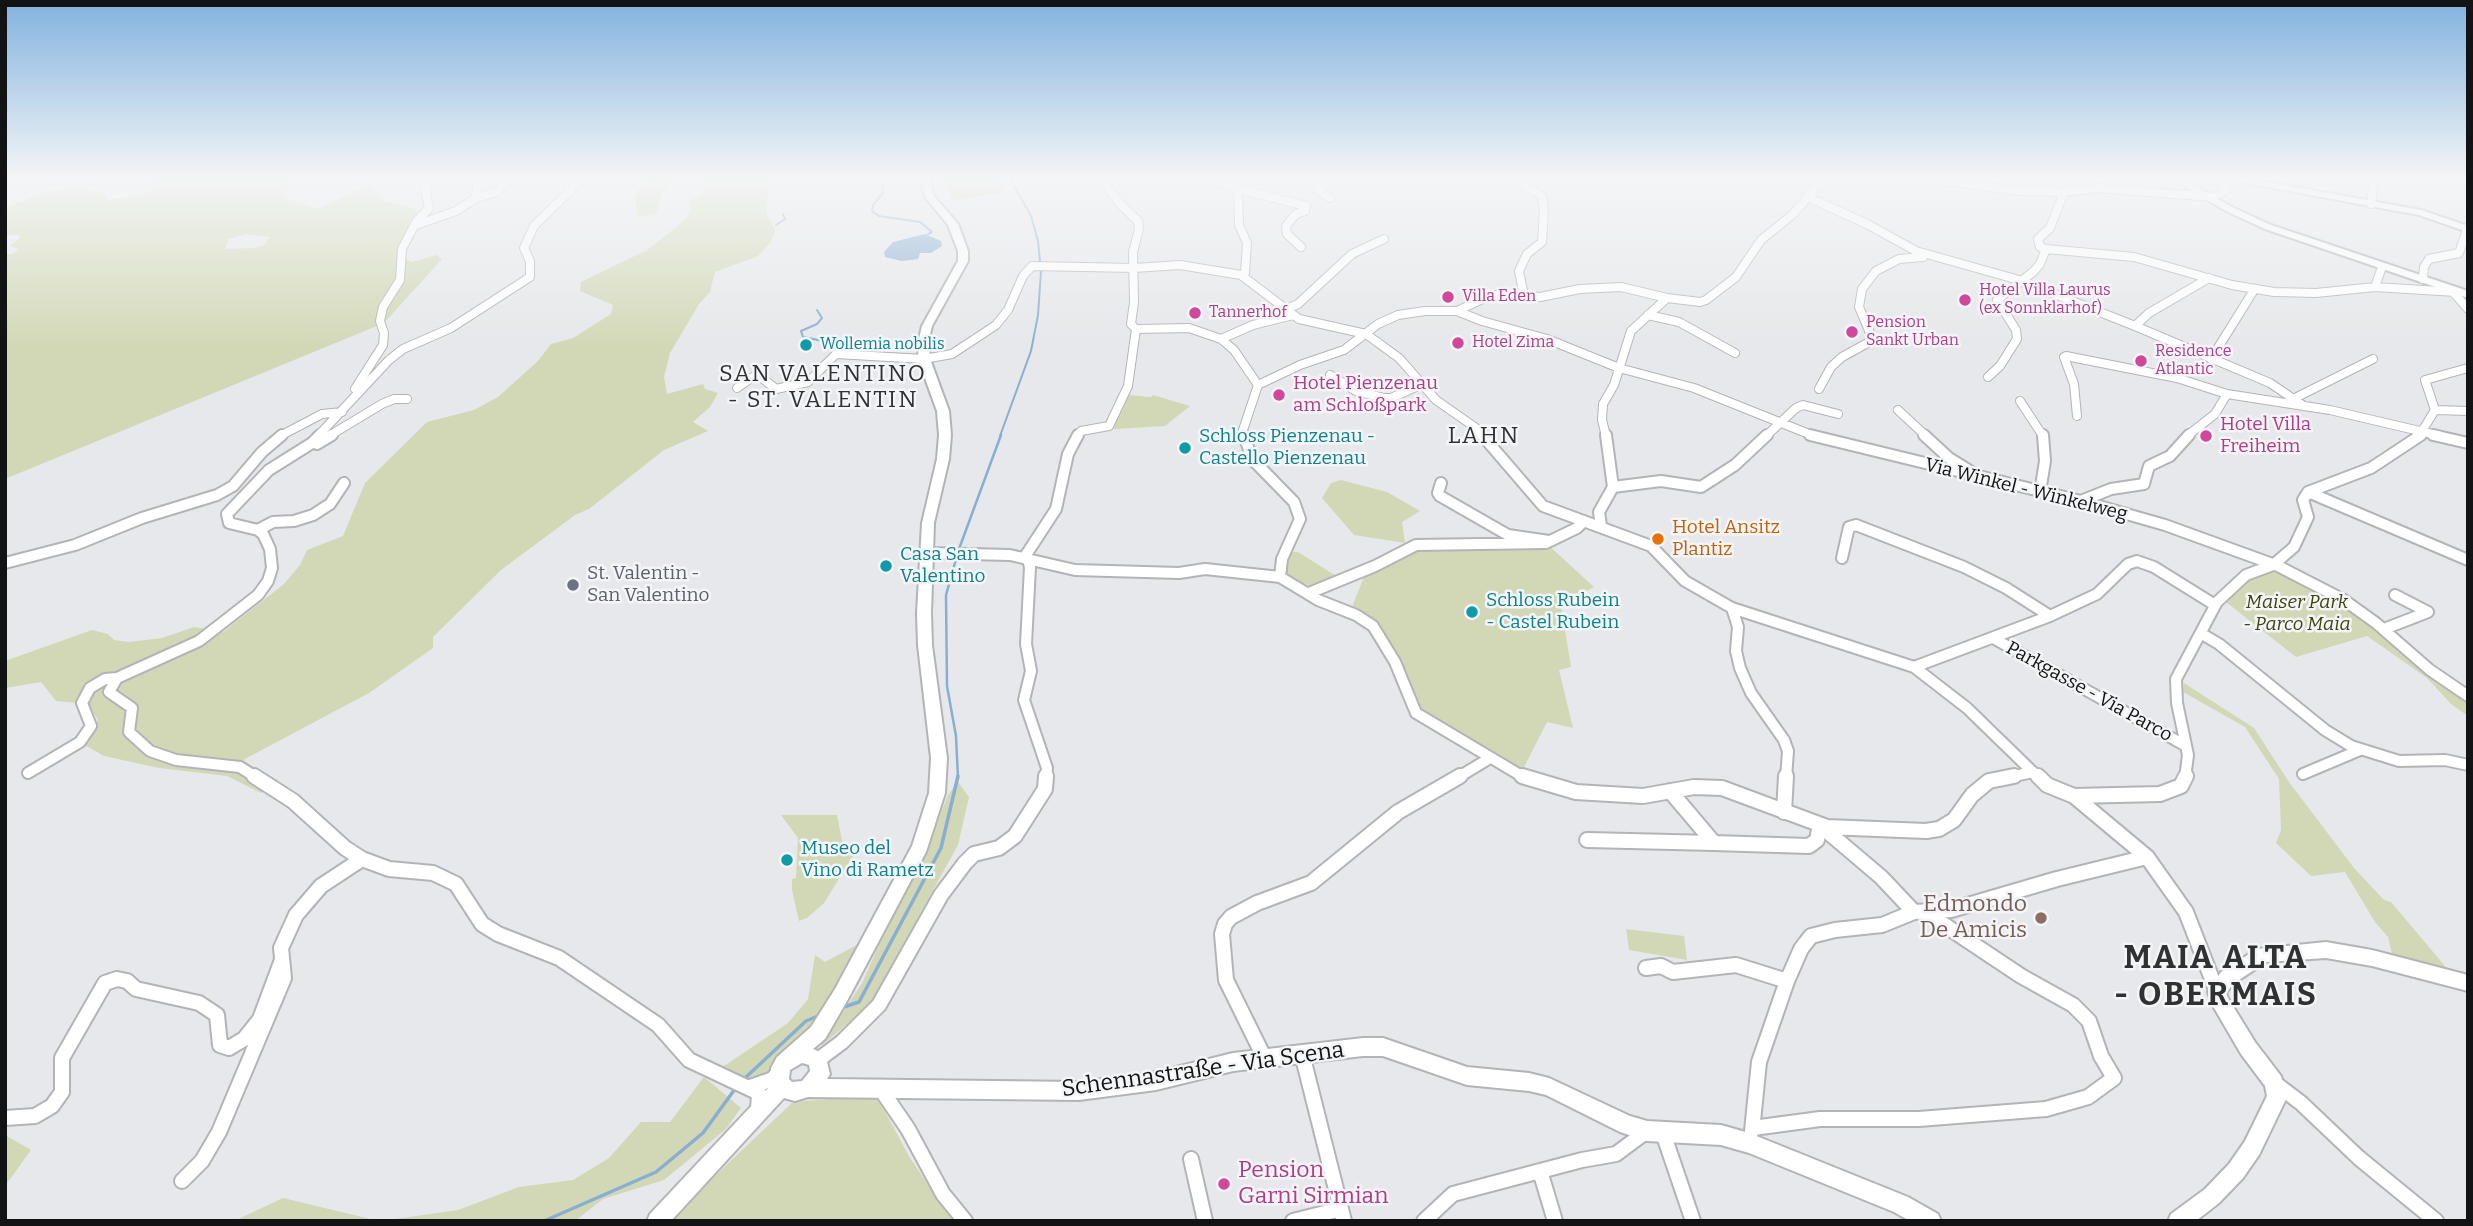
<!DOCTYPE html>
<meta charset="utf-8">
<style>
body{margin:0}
#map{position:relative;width:2473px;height:1226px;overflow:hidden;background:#e7e8eb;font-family:Bitter,serif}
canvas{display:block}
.frame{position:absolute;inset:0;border:7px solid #121314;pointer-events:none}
</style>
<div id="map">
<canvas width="2473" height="1226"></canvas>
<div class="frame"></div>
</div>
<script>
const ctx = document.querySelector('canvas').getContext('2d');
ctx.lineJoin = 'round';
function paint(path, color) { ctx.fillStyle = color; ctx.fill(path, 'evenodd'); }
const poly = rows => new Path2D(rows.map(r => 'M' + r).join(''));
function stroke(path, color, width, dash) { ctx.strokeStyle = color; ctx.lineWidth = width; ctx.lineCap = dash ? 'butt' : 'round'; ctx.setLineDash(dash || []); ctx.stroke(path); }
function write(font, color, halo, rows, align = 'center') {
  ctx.font = font + ' Bitter,serif'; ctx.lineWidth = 5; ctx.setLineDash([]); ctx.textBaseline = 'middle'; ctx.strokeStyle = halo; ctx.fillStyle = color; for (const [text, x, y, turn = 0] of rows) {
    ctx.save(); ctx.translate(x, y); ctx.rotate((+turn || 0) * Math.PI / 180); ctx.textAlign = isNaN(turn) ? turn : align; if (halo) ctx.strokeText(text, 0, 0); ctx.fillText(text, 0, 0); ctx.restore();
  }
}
paint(poly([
 [150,177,287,177,294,184,283,193,288,199,318,209,368,184,385,201,418,210,397,254,412,262,436,255,442,259,384,323,5,479,5,254,13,254,19,249,10,246,20,238,19,235,5,236,5,208,47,191,79,187,106,195,108,200,149,193,155,188],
 [246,234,270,237,264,245,255,248,225,249,229,239],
 [646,177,804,177,770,181,766,212,775,229,771,242,758,256,715,272,710,292,699,304,670,353,664,377,667,394,703,384,705,389,718,393,710,407,693,422,708,431,664,450,589,509,575,515,501,570,433,637,433,648,369,693,243,760,272,779,261,793,227,776,159,768,104,756,83,744,98,720,88,704,56,701,41,682,5,688,5,661,92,630,108,634,114,640,129,642,162,638,194,627,223,632,284,584,300,565,307,550,343,536,365,483,427,422,474,410,498,397,538,361,551,344,573,338,611,314,613,305,580,291,581,282,647,250,669,233,687,218,691,209,688,202,704,192,706,182,673,183,662,193,657,213,637,217,635,196,642,180],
 [940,177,998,177,1006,192,952,201],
 [1128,395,1151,397,1153,395,1190,406,1165,426,1114,429,1122,401],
 [1341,480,1387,492,1420,511,1402,522,1405,543,1354,535,1322,498,1331,483],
 [1546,543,1594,587,1561,605,1571,667,1559,670,1573,728,1547,722,1520,775,1416,713,1373,626,1350,612,1367,569,1416,545],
 [1292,552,1298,552,1336,576,1314,586,1294,581,1282,571,1288,555],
 [2275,566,2343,601,2468,700,2468,716,2451,704,2427,678,2367,636,2296,657,2226,602,2250,579],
 [2184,683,2254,728,2289,782,2354,868,2384,900,2391,902,2450,972,2393,958,2388,937,2375,922,2345,872,2311,876,2276,843,2281,830,2279,779,2245,727,2183,692],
 [958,782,969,797,958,845,869,1006,821,1046,862,983,892,916,921,862,948,795],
 [781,815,837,815,844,851,858,848,824,903,807,918,799,921,792,890,792,879,796,878,798,838],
 [1626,929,1684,936,1687,960,1629,950],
 [866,940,809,1035,774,1072,748,1081,721,1068,788,1023,808,999,815,955,825,962],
 [704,1077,741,1108,726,1129,664,1180,603,1199,575,1221,381,1221,458,1210,519,1187,573,1180,609,1158,641,1122,670,1122],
 [876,1095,910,1158,953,1221,667,1221,793,1102],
 [5,1135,31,1150,5,1186],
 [283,1198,379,1221,234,1221]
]), '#d2d8b6');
paint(poly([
 [925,234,941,241,942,246,931,253,920,253,918,259,902,261,885,257,884,252,893,242]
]), '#89aed2');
stroke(poly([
 [887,178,882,186,883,193,873,205,872,211,879,216,920,222,932,232,928,234],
 [776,225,785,219,783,214],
 [817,310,822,318,817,324,801,331,803,337,849,346],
 [1000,436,1031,351,1038,315,1041,271,1038,241,1031,216,1009,177]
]), '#89aed2', 2);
stroke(poly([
 [959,549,1001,435],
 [956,559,946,595,947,686,956,736,958,778]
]), '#89aed2', 2.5);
stroke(poly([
 [841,1008,859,1002,941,848,958,776],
 [744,1079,806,1021,818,1016],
 [544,1221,656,1172,703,1133,735,1089]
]), '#89aed2', 3.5);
const streetFar2 = poly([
 [1823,177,1808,197,1867,224,1916,251,2019,280,2135,326,2270,383,2304,406],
 [1916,177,2021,191,2064,192,2098,188,2213,197,2223,192,2232,177],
 [1215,181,1238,189,1239,225,1247,243,1245,273,1241,275],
 [1238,189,1306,206,1305,211,1296,214,1286,226,1287,234,1301,247],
 [476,198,497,192,509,177],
 [1330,198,1316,189,1336,177],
 [2371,204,2374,177],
 [416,225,456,211,476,198,478,177],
 [2046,249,2040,247,2038,239,2050,228,2064,192],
 [2423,279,2424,267,2429,259,2459,253,2468,227],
 [2375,287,2382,267],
 [2453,292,2468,309],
 [1524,296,1540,297,1580,289,1621,287,1667,298,1700,302,1706,300,1736,277,1761,240,1792,215,1808,197],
 [1287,309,1298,304,1352,254,1384,239],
 [1457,311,1491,295,1524,296,1519,271,1527,254,1542,242,1544,209,1542,197,1538,193,1507,177],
 [1648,315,1679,322,1735,353],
 [2135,326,2149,313,2209,278],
 [1136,329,1189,328,1221,339,1234,350,1258,385],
 [1221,339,1253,325,1293,315],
 [2211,359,2254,290],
 [1330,375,1356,391,1384,398,1391,398,1420,385],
 [1988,377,2000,366,2017,339,2016,330,1997,300,2033,272,2040,264,2046,249,2134,257,2232,285,2274,292,2316,293,2375,287,2456,292],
 [1258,385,1300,365,1344,350,1378,324,1398,315,1425,311,1457,311,1482,321,1547,339,1619,368,1694,388,1814,436],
 [737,388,757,374,776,389,808,382,836,354,924,359,952,354,996,325,1008,310,1023,276,1032,266,1134,268,1180,265,1241,275,1299,319,1366,334,1399,358,1436,400,1476,428,1483,436],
 [355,389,383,345,384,333,380,321,383,307,400,280,402,249,416,222,429,208,425,189,429,177],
 [1819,389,1831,367,1842,357,1873,340,1859,307,1862,289,1876,271,1899,259,1923,257],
 [2295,398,2373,359],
 [2020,401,2043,436],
 [1898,410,1926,436],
 [2435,410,2468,411],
 [2077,416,2074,384,2064,357,2066,356,2177,378,2227,394,2330,410,2441,436],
 [280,436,322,414,342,412],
 [318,436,389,360,403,349,451,328,530,277,530,261,524,248,534,226,584,177],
 [329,436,382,404,394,399,407,399],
 [1077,436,1081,431,1109,426,1128,386,1136,329,1131,324,1134,302,1133,252,1139,229,1138,221,1120,204,1100,177],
 [1244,436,1243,430,1258,385],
 [1606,436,1602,420,1603,404,1614,385,1631,331,1667,298],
 [1766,436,1796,408,1803,405,1838,414],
 [2187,436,2215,414,2227,394],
 [2419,436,2435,410,2425,380,2468,368]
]);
const streetFar1 = poly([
 [1244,435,1252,459,1294,502,1300,519,1282,559,1280,577],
 [1482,435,1543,506,1651,546,1685,581,1732,608,1914,667,1967,708,2039,778],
 [1810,435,2081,501,2165,525,2278,566,2344,600,2376,623,2430,670,2468,696],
 [1924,435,1949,458,1970,471],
 [2433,435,2468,443],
 [317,444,332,435],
 [1441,483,1438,493,1440,496,1508,535,1549,541],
 [2041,486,2045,461,2043,435],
 [1613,487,1661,481,1701,487,1735,465,1767,435],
 [2308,492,2468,560],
 [2081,501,2111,489,2144,484,2149,466,2170,456,2189,435],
 [1601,526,1599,512,1613,487,1606,435],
 [258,530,273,522,294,521,313,515,330,504,344,483],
 [928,553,1010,555,1075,570,1179,573,1205,569,1280,577,1318,600,1356,615,1373,626,1395,662,1416,713,1525,778],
 [1024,558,1056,509,1068,454,1078,435],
 [1842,558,1849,527,1856,525,1964,567,2006,588,2050,616],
 [1028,560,1030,567,1026,644,1031,671,1024,700,1047,768,1046,778],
 [5,563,75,545,142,518,217,495,233,486,262,452,282,435],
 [1309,593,1375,566,1416,545,1546,543,1577,528,1584,521],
 [1732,608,1738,627,1736,651,1740,668,1751,693,1784,740,1788,751,1786,778],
 [2384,629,2428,612,2395,595],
 [2202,634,2219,644,2325,730,2351,746,2399,761,2445,760,2468,765],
 [1993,638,2186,746],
 [1914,667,2050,616,2097,594,2128,564,2137,561,2154,567,2215,605],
 [28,773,80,742,91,726,82,703,90,688,105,679,117,678],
 [2303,774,2360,750],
 [257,778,240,767,176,760,150,751,129,732,132,708,109,692,117,678,199,641,258,595,268,581,272,568,270,549,263,534,258,530,229,523,227,514,269,470,312,443,320,435],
 [1457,778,1490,758],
 [2005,778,2033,772],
 [2185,778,2188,755,2177,703,2176,679,2217,602,2246,575,2273,565,2294,547,2308,517,2303,500,2308,492,2371,468,2421,435]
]);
const street = poly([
 [254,776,293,801,345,848,362,859,389,869,433,873,456,884,482,924,498,934,559,958,658,1025,689,1060,759,1093,758,1111],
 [1522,776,1576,792,1643,796,1694,787,1722,788,1827,827,1926,831,1939,829,1954,820,1972,795,1989,781,2014,776],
 [2038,776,2047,785,2074,796,2147,857,2186,912,2217,992],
 [1670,791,1714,843,1809,846,1817,840,1820,825],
 [2074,796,2160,794,2181,786,2186,776],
 [1784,812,1786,776],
 [1822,827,1881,877,1914,912],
 [1587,840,1714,843],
 [1646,968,1661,966,1673,972,1736,965,1787,981],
 [1302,1054,1344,1221],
 [1265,1059,1226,980,1222,934,1225,924,1231,917,1257,903,1311,883,1398,812,1460,776],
 [818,1060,842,1042,879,1005,941,895,965,863,974,854,999,848,1015,836,1045,789,1046,776],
 [2276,1084,2301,1103,2359,1158,2436,1221],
 [750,1087,773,1079,780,1070],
 [880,1088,908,1129,943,1194,965,1221],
 [5,1118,35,1116,52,1106,62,1092,62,1058,105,983,117,979,127,981,136,989,199,1003,217,1015,220,1045,229,1048,244,1039,260,1019,282,960],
 [1753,1128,1820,1119,1919,1119,2046,1109,2088,1097,2114,1078,2101,1056,2089,1021,2073,1005,2021,976,1925,912],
 [1752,1131,1759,1062,1787,981,1801,949,1811,936,1835,930,1882,925,1914,912,1951,910,2057,879,2147,857],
 [1663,1133,1693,1221],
 [1191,1159,1205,1221],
 [1540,1171,1555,1221],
 [182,1181,202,1161,219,1132,284,978,281,948,296,915,321,886,362,859],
 [1293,1221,1341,1209],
 [1424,1221,1453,1194,1582,1160,1616,1154,1647,1131]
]);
const secondary = poly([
 [920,177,929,177,934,196,958,224,968,251,968,261,932,326,929,339,930,359,949,411,951,435,949,459,934,523,931,613,932,645,947,758,945,793,926,852,847,1001,825,1039,813,1049,825,1054,830,1074,827,1079,1079,1082,1156,1072,1233,1053,1363,1038,1383,1038,1467,1067,1529,1073,1549,1078,1630,1116,1647,1121,1721,1125,1749,1133,1908,1197,1938,1214,1941,1221,1910,1221,1894,1212,1749,1153,1721,1145,1647,1141,1620,1132,1546,1095,1529,1091,1467,1085,1383,1056,1363,1056,1233,1071,1156,1090,1079,1100,808,1097,795,1101,784,1098,671,1221,647,1221,650,1214,771,1085,771,1068,777,1057,811,1027,835,989,912,846,929,793,931,758,918,645,917,613,922,523,937,459,939,435,937,411,918,359,919,339,922,326,958,261,958,251,948,225,925,197,920,177],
 [802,1063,809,1065,810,1071,802,1081,792,1082,789,1079,790,1070,802,1063],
 [2169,177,2180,177,2232,207,2271,225,2468,291,2468,298,2265,229,2226,211,2169,177],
 [2224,177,2241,177,2421,210,2468,226,2468,232,2419,215,2229,180,2224,177],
 [2326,942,2372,950,2468,975,2468,991,2372,966,2326,958,2266,962,2233,984,2226,993,2228,998,2255,1042,2281,1076,2287,1097,2259,1155,2243,1178,2219,1203,2196,1221,2168,1221,2171,1214,2205,1189,2229,1164,2245,1141,2267,1096,2265,1086,2241,1054,2213,1006,2208,992,2211,986,2221,972,2257,949,2326,942]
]);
stroke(streetFar2, '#b3b4b7', 10);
stroke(streetFar1, '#b3b4b7', 14);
stroke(street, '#b3b4b7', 18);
stroke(secondary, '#b3b4b7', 4);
stroke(streetFar2, '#fff', 8);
stroke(streetFar1, '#fff', 10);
stroke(street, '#fff', 14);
paint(secondary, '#fff');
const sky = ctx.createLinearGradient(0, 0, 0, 348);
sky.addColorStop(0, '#82b2df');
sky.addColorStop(0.51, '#f4f5f6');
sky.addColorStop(1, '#f4f5f600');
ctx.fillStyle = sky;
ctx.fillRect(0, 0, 2473, 348);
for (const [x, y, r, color] of [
 [1448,297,7,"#d1479c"],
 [1965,300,7,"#d1479c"],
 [1195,313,7,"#d1479c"],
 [1852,332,7,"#d1479c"],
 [1458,343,7,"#d1479c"],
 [806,345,7,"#0f9aa8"],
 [2141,361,7,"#d1479c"],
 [1279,395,7,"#d1479c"],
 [2206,436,7,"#d1479c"],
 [1185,448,7,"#0f9aa8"],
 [1658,539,7,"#e8710a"],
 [886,566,7,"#0f9aa8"],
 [573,585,7,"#6b7280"],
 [1472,612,7,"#0f9aa8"],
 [787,860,7,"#0f9aa8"],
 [2041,918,7,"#8d6e63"],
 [1224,1184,7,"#d1479c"]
]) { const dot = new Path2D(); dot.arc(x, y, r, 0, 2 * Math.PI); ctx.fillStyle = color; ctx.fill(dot); stroke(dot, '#f4f5f8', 2.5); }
write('16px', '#b23c85', '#f4f5f8', [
 ["Hotel Villa Laurus",1979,291],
 ["(ex Sonnklarhof)",1979,309],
 ["Villa Eden",1462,297],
 ["Tannerhof",1209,313],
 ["Pension",1866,323],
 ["Sankt Urban",1866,341],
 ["Hotel Zima",1472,343],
 ["Residence",2155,352],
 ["Atlantic",2155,370]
], 'left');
write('16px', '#0d838f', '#f4f5f8', [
 ["Wollemia nobilis",820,345]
], 'left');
write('19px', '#b23c85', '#f4f5f8', [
 ["Hotel Pienzenau",1293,384],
 ["am Schloßpark",1293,406],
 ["Hotel Villa",2220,425],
 ["Freiheim",2220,447]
], 'left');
write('19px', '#0d838f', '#f4f5f8', [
 ["Schloss Pienzenau -",1199,437],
 ["Castello Pienzenau",1199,459],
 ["Casa San",900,555],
 ["Valentino",900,577],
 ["Schloss Rubein",1486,601],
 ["- Castel Rubein",1486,623],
 ["Museo del",801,849],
 ["Vino di Rametz",801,871]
], 'left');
write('19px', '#121314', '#f4f5f8', [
 ["Via Winkel - Winkelweg",2026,490,14],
 ["Parkgasse - Via Parco",2089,692,29]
]);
write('19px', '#c56008', '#f4f5f8', [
 ["Hotel Ansitz",1672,528],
 ["Plantiz",1672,550]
], 'left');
write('19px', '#5b616d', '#f4f5f8', [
 ["St. Valentin -",587,574],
 ["San Valentino",587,596]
], 'left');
write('italic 19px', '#3e440b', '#f4f5f8', [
 ["Maiser Park",2297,603],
 ["- Parco Maia",2297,625]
]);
ctx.letterSpacing = '2px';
write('23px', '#303133', '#f4f5f8', [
 ["SAN VALENTINO",823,375],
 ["- ST. VALENTIN",823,401],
 ["LAHN",1484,437]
]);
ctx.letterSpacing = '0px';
write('23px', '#785e54', '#f4f5f8', [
 ["Edmondo",2027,905],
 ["De Amicis",2027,931]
], 'right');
write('23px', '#121314', '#f4f5f8', [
 ["Schennastraße - Via Scena",1203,1070,-8]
]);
write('23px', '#b23c85', '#f4f5f8', [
 ["Pension",1238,1171],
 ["Garni Sirmian",1238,1197]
], 'left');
ctx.letterSpacing = '2px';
write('bold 32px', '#303133', '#f4f5f8', [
 ["MAIA ALTA",2216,959],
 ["- OBERMAIS",2216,996]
]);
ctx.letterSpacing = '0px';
</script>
